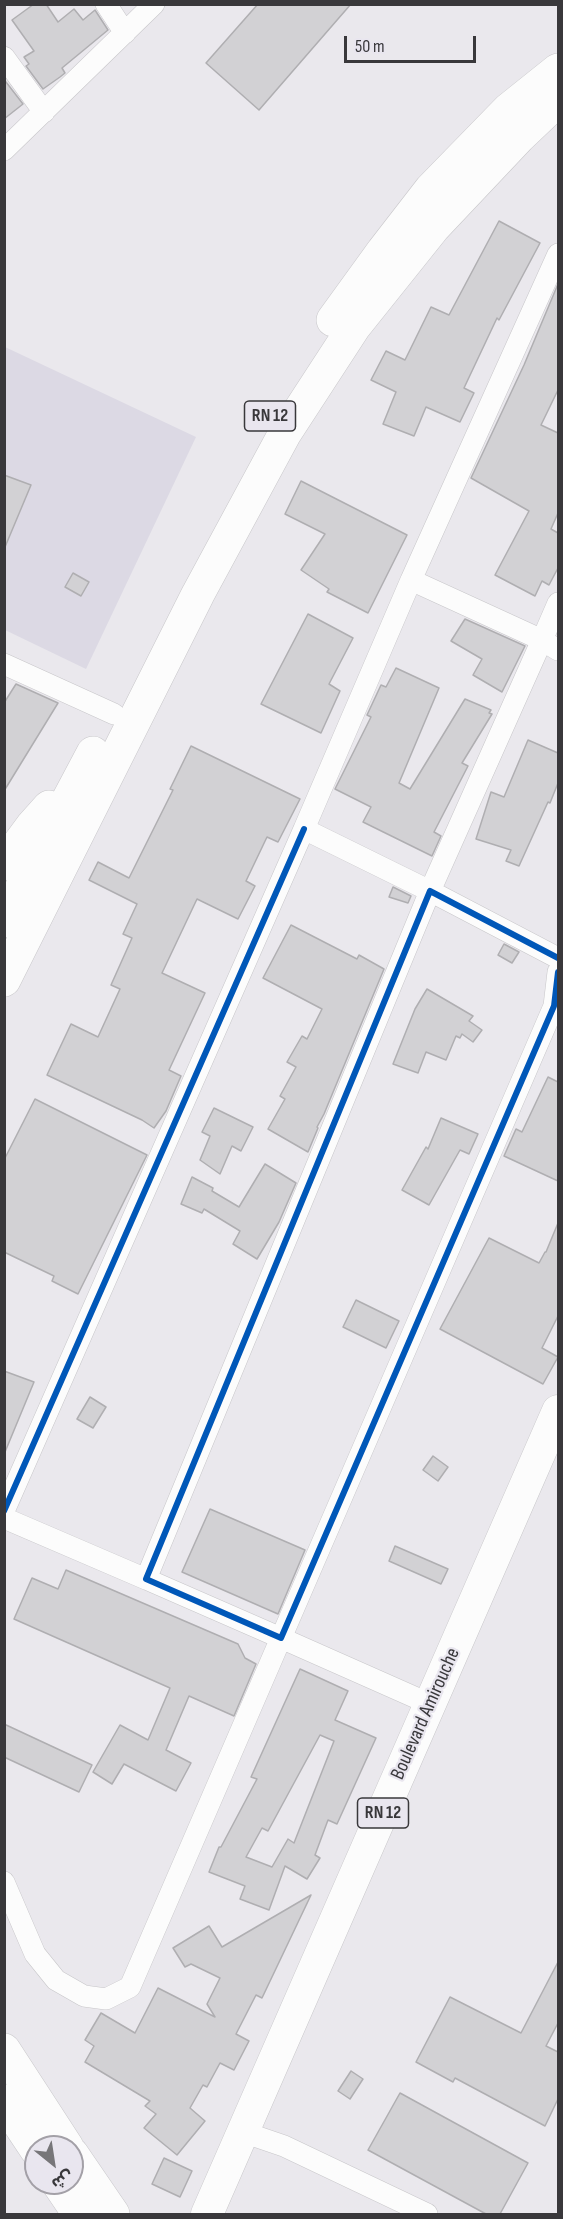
<!DOCTYPE html>
<meta charset="utf-8">
<style>
body{margin:0}
#map{position:relative;width:563px;height:2219px;overflow:hidden;background:#eae8ed;font-family:"Sofia Sans Condensed","Noto Sans Arabic",sans-serif}
canvas{display:block}
.frame{position:absolute;inset:0;border:6px solid #39383b;pointer-events:none}
.north{position:absolute;left:24px;top:2135px;width:60px;height:60px;box-sizing:border-box;background:#e9e6ef;border:2px solid #a3a0a7;border-radius:50%;rotate:150deg;font-size:16px;font-weight:700;line-height:24px;text-align:center;color:#39383b}
.north::after{content:'';display:block;margin:auto;width:21px;height:27px;background:#777679;clip-path:polygon(50% 0,100% 100%,50% 72%,0 100%)}
.scale{position:absolute;left:344px;top:36px;width:132px;height:27px;box-sizing:border-box;border:3px solid #39383b;border-top:0;padding-left:8px;font-size:18px;line-height:21px;white-space:nowrap;color:#39383b;-webkit-text-stroke:4px #e9e6ef;paint-order:stroke}
</style>
<div id="map">
<canvas width="563" height="2219"></canvas>
<div class="frame"></div>
<div class="north">ش</div>
<div class="scale">50 m</div>
</div>
<script>
const ctx = document.querySelector('canvas').getContext('2d');
ctx.lineJoin = 'round';
function paint(path, color) { ctx.fillStyle = color; ctx.fill(path, 'evenodd'); }
const poly = rows => new Path2D(rows.map(r => 'M' + r).join(''));
function stroke(path, color, width, dash) { ctx.strokeStyle = color; ctx.lineWidth = width; ctx.lineCap = dash ? 'butt' : 'round'; ctx.setLineDash(dash || []); ctx.stroke(path); }
function write(font, color, halo, rows, align = 'center') {
  ctx.font = font + ' "Sofia Sans Condensed",sans-serif'; ctx.lineWidth = 4.5; ctx.setLineDash([]); ctx.textBaseline = 'middle'; ctx.strokeStyle = halo; ctx.fillStyle = color; for (const [text, x, y, turn = 0] of rows) {
    ctx.save(); ctx.translate(x, y); ctx.rotate((+turn || 0) * Math.PI / 180); ctx.textAlign = isNaN(turn) ? turn : align; if (halo) ctx.strokeText(text, 0, 0); ctx.fillText(text, 0, 0); ctx.restore();
  }
}
paint(poly([
 [5,347,196,437,86,669,5,630]
]), '#dcd9e4');
const building = poly([
 [34,4,46,4,58,22,74,9,83,20,95,10,108,30,62,68,65,73,60,77,43,89,26,66,29,64,24,57,34,51,12,20,34,4],
 [258,4,351,4,259,110,206,63,258,4],
 [6,82,23,104,4,119,4,84,6,82],
 [499,221,540,243,499,320,497,318,464,388,474,393,460,422,426,407,414,436,383,424,396,392,371,380,386,351,405,360,431,307,449,315,499,221],
 [558,284,558,390,541,425,558,433,558,513,551,529,558,533,558,568,549,585,542,581,535,596,495,575,529,511,471,478,524,365,558,284],
 [4,475,31,485,5,547,4,547,4,475],
 [301,481,407,535,368,613,327,592,329,589,301,570,325,534,285,514,301,481],
 [73,573,89,582,81,596,65,587,73,573],
 [308,614,353,638,329,684,340,691,321,733,261,704,308,614],
 [465,619,525,646,502,692,473,675,482,659,451,641,465,619],
 [396,668,439,688,399,783,410,789,465,699,491,710,489,713,492,714,462,763,468,766,434,832,441,836,432,856,363,822,371,807,335,789,371,717,367,715,381,685,386,687,396,668],
 [16,684,58,703,4,791,4,703,16,684],
 [528,740,558,753,558,783,550,803,548,802,519,866,506,861,511,850,476,839,491,792,504,797,528,740],
 [191,746,300,799,278,842,267,837,246,881,255,886,238,919,197,899,162,973,205,993,169,1070,181,1076,166,1111,154,1128,142,1120,47,1075,71,1024,98,1037,120,989,111,985,132,938,123,934,137,904,89,880,98,862,129,878,173,790,170,789,191,746],
 [393,887,411,896,408,903,389,897,393,887],
 [291,925,357,959,359,955,384,969,324,1114,317,1127,318,1128,308,1152,268,1129,285,1099,280,1096,296,1067,287,1062,302,1036,307,1039,322,1009,263,978,291,925],
 [504,944,519,952,512,963,498,955,504,944],
 [427,989,473,1016,469,1021,482,1030,473,1042,462,1034,460,1038,456,1036,446,1060,426,1052,418,1073,393,1064,415,1009,427,989],
 [548,1077,558,1082,558,1181,504,1156,516,1129,522,1132,548,1077],
 [35,1099,147,1155,78,1294,52,1281,54,1276,4,1252,4,1160,35,1099],
 [214,1108,253,1127,241,1151,232,1146,220,1174,200,1160,210,1136,202,1132,214,1108],
 [441,1118,478,1134,469,1154,460,1150,429,1205,402,1190,426,1147,428,1149,441,1118],
 [265,1164,296,1183,279,1222,257,1259,233,1244,240,1231,204,1209,202,1213,181,1204,192,1177,213,1188,212,1191,239,1207,265,1164],
 [558,1223,558,1316,542,1348,558,1357,543,1384,440,1329,489,1238,539,1263,545,1252,546,1252,558,1223],
 [356,1300,399,1321,386,1348,343,1327,356,1300],
 [4,1371,34,1382,5,1452,4,1452,4,1371],
 [90,1397,106,1407,93,1428,77,1419,90,1397],
 [433,1456,448,1467,438,1481,423,1470,433,1456],
 [210,1509,305,1550,278,1614,182,1572,210,1509],
 [395,1546,448,1569,441,1584,389,1561,395,1546],
 [66,1570,238,1644,245,1658,256,1664,234,1716,189,1696,166,1750,191,1763,176,1791,124,1764,112,1784,93,1772,120,1725,148,1740,170,1688,14,1619,32,1578,58,1589,66,1570],
 [300,1669,348,1691,335,1720,376,1738,337,1824,328,1820,315,1855,320,1858,307,1879,285,1866,269,1910,240,1899,245,1886,209,1872,219,1847,221,1847,257,1779,251,1777,300,1669],
 [320,1735,334,1741,294,1843,288,1839,272,1867,246,1857,262,1828,268,1831,320,1735],
 [4,1724,92,1765,79,1792,4,1757,4,1724],
 [311,1895,262,1998,256,1995,236,2034,249,2041,234,2070,220,2063,207,2087,203,2085,190,2108,205,2121,177,2155,144,2128,156,2114,145,2106,150,2101,85,2062,94,2046,85,2040,101,2013,135,2033,158,1988,215,2017,207,2004,220,1978,191,1964,185,1967,173,1948,209,1926,222,1947,311,1895],
 [558,1962,558,2023,546,2046,558,2052,558,2099,545,2126,455,2078,453,2082,416,2062,450,1997,521,2033,558,1962],
 [351,2071,363,2079,350,2099,338,2091,351,2071],
 [400,2093,528,2163,500,2214,486,2214,368,2150,400,2093],
 [164,2158,192,2171,180,2197,152,2184,164,2158]
]);
paint(building, '#d2d1d4');
stroke(building, '#afaeb1', 1.5);
const street = poly([
 [106,4,125,33],
 [4,57,44,112],
 [4,150,154,4],
 [558,254,411,580,542,640,558,603],
 [411,580,304,829,430,891,542,640,558,650],
 [4,664,114,714],
 [558,958,430,891,146,1579,281,1638,554,1006,558,972],
 [4,1511,304,829],
 [4,1518,146,1579],
 [4,1882,35,1954,56,1980,84,1996,106,1999,130,1987,281,1638,430,1704],
 [243,2132,284,2146,427,2214]
]);
const primary = poly([
 [207,2214,558,1411]
]);
const highway = poly([
 [333,320,383,251,431,189,508,110,558,70],
 [4,864,32,826,49,807],
 [4,921,93,753],
 [4,980,198,594,285,433,354,327,434,227,519,137,558,100],
 [4,2050,67,2147],
 [4,2101,36,2149],
 [72,2154,113,2214],
 [58,2183,79,2214]
]);
stroke(street, '#c7c6c9', 22);
stroke(primary, '#c7c6c9', 33);
stroke(highway, '#c7c6c9', 34);
stroke(street, '#fcfcfc', 21);
stroke(primary, '#fcfcfc', 32);
stroke(highway, '#fcfcfc', 33);
stroke(poly([
 [558,958,430,891,146,1579,281,1638,554,1006,558,972],
 [4,1511,304,829]
]), '#0057b8', 6);
for (const [x, y, w] of [
 [270,416,51],
 [383,1813,51]
]) { const box = new Path2D(); box.roundRect(x - w / 2, y - 15, w, 30, 4.5); ctx.fillStyle = '#e9e6ef'; ctx.fill(box); stroke(box, '#39383b', 1.5); }
write('bold 18px', '#39383b', null, [
 ["RN 12",270,416],
 ["RN 12",383,1813]
]);
write('20px', '#39383b', '#e9e6ef', [
 ["Boulevard Amirouche",426,1714,-66]
]);
</script>
